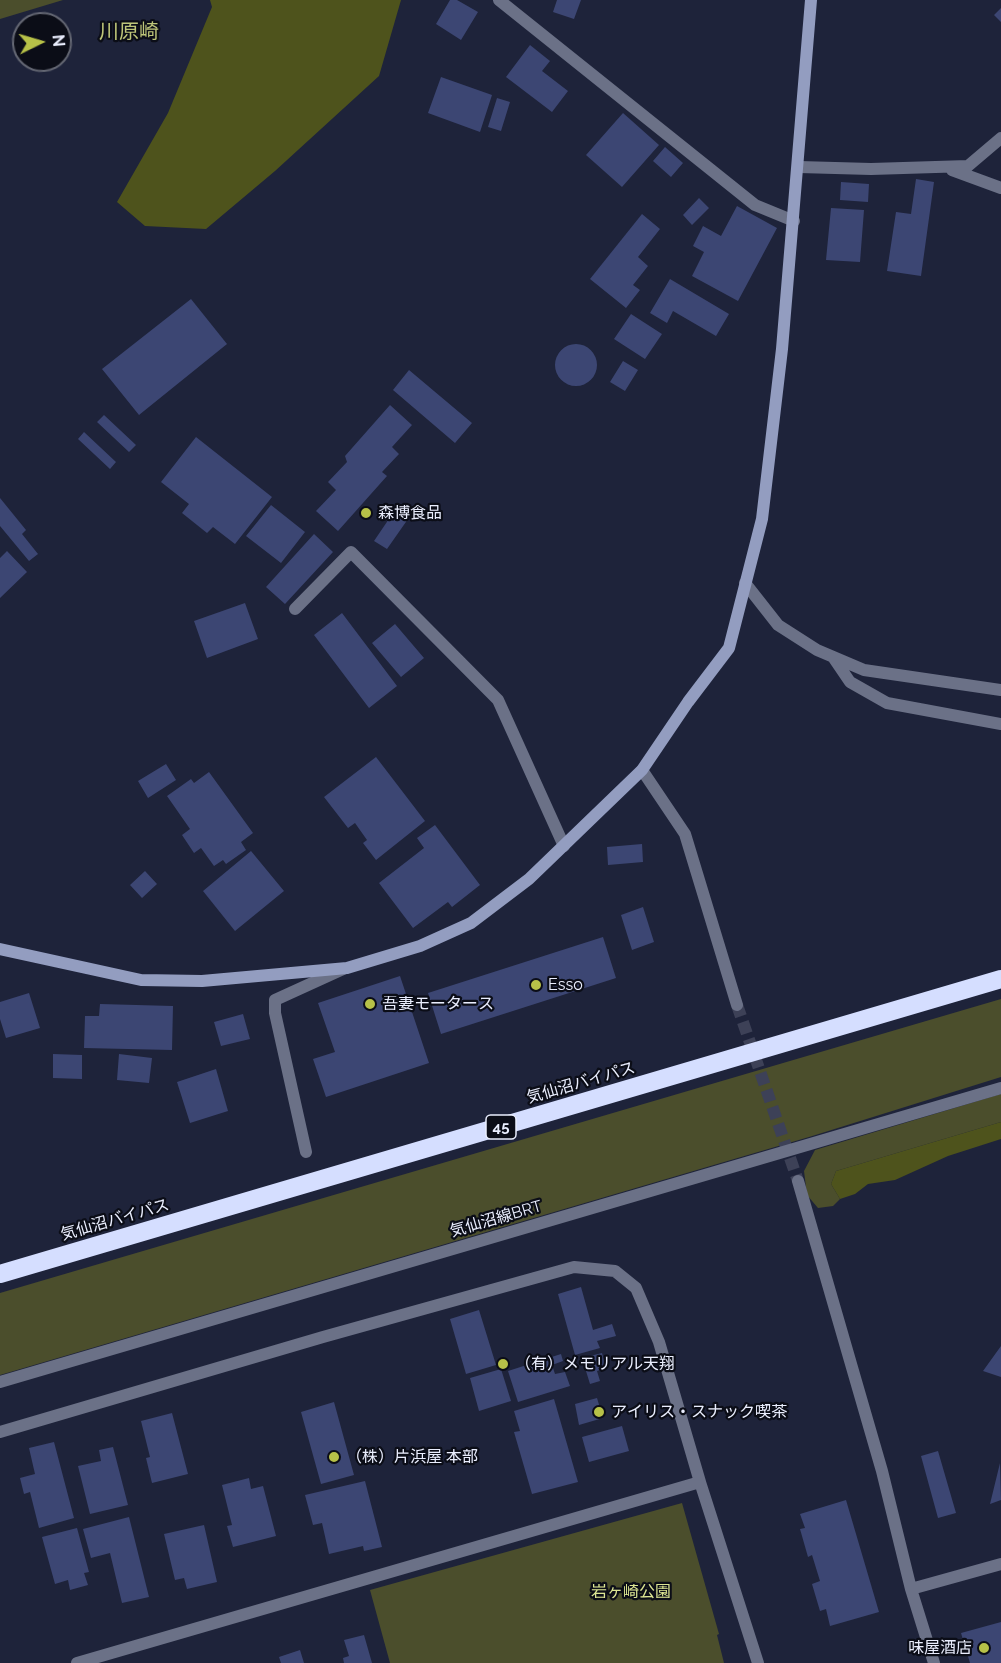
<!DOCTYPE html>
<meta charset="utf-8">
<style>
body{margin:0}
#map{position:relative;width:1001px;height:1663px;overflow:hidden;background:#1e233a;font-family:Raleway,sans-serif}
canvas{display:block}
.north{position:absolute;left:12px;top:12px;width:60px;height:60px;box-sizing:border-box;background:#0b0d17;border:2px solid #646773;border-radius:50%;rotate:85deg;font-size:16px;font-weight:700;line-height:24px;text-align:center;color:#eaeefe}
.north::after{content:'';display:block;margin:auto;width:21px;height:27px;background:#b7c148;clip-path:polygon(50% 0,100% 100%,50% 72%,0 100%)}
</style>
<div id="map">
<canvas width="1001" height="1663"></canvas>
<div class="north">N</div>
</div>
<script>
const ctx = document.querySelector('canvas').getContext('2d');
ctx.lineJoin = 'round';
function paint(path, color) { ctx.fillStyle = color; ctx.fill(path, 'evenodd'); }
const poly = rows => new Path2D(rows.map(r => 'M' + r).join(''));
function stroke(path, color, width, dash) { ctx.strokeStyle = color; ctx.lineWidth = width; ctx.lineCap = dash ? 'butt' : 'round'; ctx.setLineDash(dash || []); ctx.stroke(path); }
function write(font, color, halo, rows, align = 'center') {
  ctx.font = font + ' Raleway,"Noto Sans JP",sans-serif'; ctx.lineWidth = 4.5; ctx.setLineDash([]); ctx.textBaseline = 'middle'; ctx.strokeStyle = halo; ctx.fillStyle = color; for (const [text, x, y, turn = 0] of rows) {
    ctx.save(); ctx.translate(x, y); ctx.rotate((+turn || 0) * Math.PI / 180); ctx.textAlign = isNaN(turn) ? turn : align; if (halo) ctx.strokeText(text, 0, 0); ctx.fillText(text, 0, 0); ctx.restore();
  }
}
paint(poly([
 [0,0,63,0,0,19],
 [1001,999,1001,1077,809,1137,0,1375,0,1293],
 [1001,1094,1001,1122,836,1171,831,1184,840,1199,833,1206,818,1208,807,1195,804,1171,815,1150],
 [682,1503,719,1634,717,1635,724,1663,390,1663,370,1590]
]), '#4b4e2c');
paint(poly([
 [210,0,401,0,379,76,275,171,206,229,145,226,117,202,168,113,212,7],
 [1001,1122,1001,1139,948,1156,895,1180,868,1184,855,1194,840,1199,831,1184,836,1171]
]), '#4e531c');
paint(poly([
 [450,0,457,0,478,12,461,40,436,24],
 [557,0,581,0,574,19,553,12],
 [1001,8,1001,22,994,15],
 [530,45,550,61,542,71,568,91,552,112,506,77],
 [441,77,492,95,480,132,428,113],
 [497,98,510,102,501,131,488,127],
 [623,113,659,145,622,187,586,155],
 [665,147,683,163,671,177,653,161],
 [916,179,934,182,921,276,887,271,896,212,911,214],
 [841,182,869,184,868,202,840,200],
 [699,198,709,208,692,225,683,215],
 [737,206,777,228,738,301,692,276,704,252,693,246,703,226,721,236],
 [831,208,864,210,860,262,826,260],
 [642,214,660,229,638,257,648,266,633,285,640,290,626,308,590,279],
 [670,279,729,314,716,336,673,311,667,323,650,313],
 [191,299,227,344,139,415,102,369],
 [631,314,662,334,645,359,614,339],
 '555 365a21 21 0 1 1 42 0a21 21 0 1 1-42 0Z',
 [623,361,638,370,625,391,610,382],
 [409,370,472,423,455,443,393,390],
 [390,405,412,425,392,447,399,454,382,472,387,476,338,531,316,511,336,490,328,482,347,462,345,456],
 [104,415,136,445,129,452,97,422],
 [84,432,116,462,110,469,78,439],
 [196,437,272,497,235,544,213,527,207,533,182,513,189,504,161,482],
 [0,498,26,530,22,534,38,554,29,561,0,526],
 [271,505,305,532,281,563,246,536],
 [395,510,408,519,387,549,374,541],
 [314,534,333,552,285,604,266,587],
 [7,551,27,572,0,598,0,558],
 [245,603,258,639,207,658,194,621],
 [342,613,397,686,369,708,314,635],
 [395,624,424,658,401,677,372,643],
 [376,757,425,821,376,860,363,843,367,840,355,823,348,828,324,797],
 [166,764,176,780,148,798,138,781],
 [209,772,253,833,241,842,246,850,226,864,223,860,214,866,201,848,194,853,182,835,190,829,167,796,191,779,194,783],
 [435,825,480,885,452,907,448,902,413,928,379,883,424,848,417,838],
 [642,844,643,862,608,865,607,847],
 [251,851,284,891,235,931,203,891],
 [145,871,157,884,142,898,130,885],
 [643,907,654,942,632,950,621,915],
 [603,937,616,978,441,1034,428,993],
 [400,976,429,1063,326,1097,313,1059,335,1052,318,1003],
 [29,993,40,1028,6,1038,0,1019,0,1002],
 [100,1004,173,1006,172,1050,84,1048,85,1016,99,1016],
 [243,1014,250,1039,221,1046,214,1022],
 [53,1054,82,1055,82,1079,53,1078],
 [119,1054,152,1058,149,1083,117,1080],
 [216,1069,228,1111,190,1123,177,1082],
 [581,1287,593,1330,612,1324,616,1336,597,1341,600,1348,575,1355,558,1294],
 [479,1310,496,1365,466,1374,450,1319],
 [1001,1346,1001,1377,983,1371],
 [602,1353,606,1368,597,1371,600,1381,590,1384,582,1358],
 [561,1354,563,1361,552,1365,555,1374,565,1372,570,1386,518,1402,508,1371],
 [501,1369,511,1401,479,1411,470,1378],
 [597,1398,603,1418,579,1425,575,1404],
 [554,1399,578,1482,532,1494,514,1432,520,1431,514,1411],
 [334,1402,354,1475,321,1484,301,1412],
 [172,1413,188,1474,152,1483,146,1458,150,1457,141,1421],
 [622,1426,629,1451,589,1462,582,1437],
 [54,1442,74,1518,39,1528,30,1492,24,1494,20,1478,35,1474,29,1448],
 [113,1447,128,1505,90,1514,78,1466,101,1461,99,1450],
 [938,1451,956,1513,938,1518,921,1456],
 [1000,1463,1001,1500,990,1504],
 [249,1478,251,1489,263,1486,276,1536,233,1547,227,1526,232,1525,222,1485],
 [365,1481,382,1547,364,1551,363,1546,329,1554,322,1523,313,1525,305,1495],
 [846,1500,879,1612,830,1626,826,1609,820,1611,812,1584,820,1581,812,1555,808,1557,800,1529,805,1528,800,1514],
 [129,1517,149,1597,122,1603,110,1553,91,1558,83,1529],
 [204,1525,217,1582,187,1589,184,1578,175,1580,164,1534],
 [77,1528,89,1572,84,1573,88,1585,70,1590,68,1580,55,1584,42,1537],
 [1001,1622,1001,1663,970,1663,961,1633],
 [364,1635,372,1663,344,1663,343,1658,349,1656,344,1640],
 [300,1650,304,1663,281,1663,279,1657]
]), '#3c4673');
stroke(poly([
 [737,1005,798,1181]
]), '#3d4157', 12, [12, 6]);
stroke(poly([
 [0,1382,1001,1088]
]), '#6b7187', 12);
stroke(poly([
 [499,0,755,205,794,221],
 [799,167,871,169,968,166,1001,138],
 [952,170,1001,188],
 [745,583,778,625,817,650,864,670,1001,690],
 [295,609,351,552,498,700,564,846],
 [833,657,850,682,887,703,1001,724],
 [642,770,685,834,737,1005],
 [306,1152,275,1013,275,1000,343,969],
 [798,1181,882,1471,911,1589,934,1663],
 [0,1432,323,1337,574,1267,615,1271,636,1288,659,1342,700,1482,758,1663],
 [911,1589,1001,1564],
 [77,1663,700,1482]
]), '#6b7187', 12);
stroke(poly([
 [0,949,141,980,202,981,347,968,420,946,471,923,529,879,642,770,688,702,729,648,762,519,782,349,811,0]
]), '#939dc0', 12);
stroke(poly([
 [0,1274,1001,979]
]), '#d5deff', 18);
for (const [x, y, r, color] of [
 [366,513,6,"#b7c148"],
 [536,985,6,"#b7c148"],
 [370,1004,6,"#b7c148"],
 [503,1364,6,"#b7c148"],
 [599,1412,6,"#b7c148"],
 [334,1457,6,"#b7c148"],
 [984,1648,6,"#b7c148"]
]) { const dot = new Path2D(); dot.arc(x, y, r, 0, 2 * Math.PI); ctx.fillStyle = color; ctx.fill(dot); stroke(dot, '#0b0d17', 2); }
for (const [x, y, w] of [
 [501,1127,30]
]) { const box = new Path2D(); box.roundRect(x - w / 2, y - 12, w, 24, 4.5); ctx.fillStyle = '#0b0d17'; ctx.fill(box); stroke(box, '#eaeefe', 1.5); }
write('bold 15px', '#eaeefe', null, [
 ["45",501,1127]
]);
write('16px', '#eaeefe', '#0b0d17', [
 ["森博食品",378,513],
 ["Esso",548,985],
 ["吾妻モータース",382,1004],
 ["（有）メモリアル天翔",515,1364],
 ["アイリス・スナック喫茶",611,1412],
 ["（株）片浜屋 本部",346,1457],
 ["味屋酒店",972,1648,"right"]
], 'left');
write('16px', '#eaeefe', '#0b0d17', [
 ["気仙沼バイパス",581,1083,-16],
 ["気仙沼線BRT",496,1219,-16],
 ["気仙沼バイパス",115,1220,-16]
]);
write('16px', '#dde693', '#0b0d17', [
 ["岩ヶ崎公園",631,1592]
]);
write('20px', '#bec679', '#0b0d17', [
 ["川原崎",129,32]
]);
</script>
